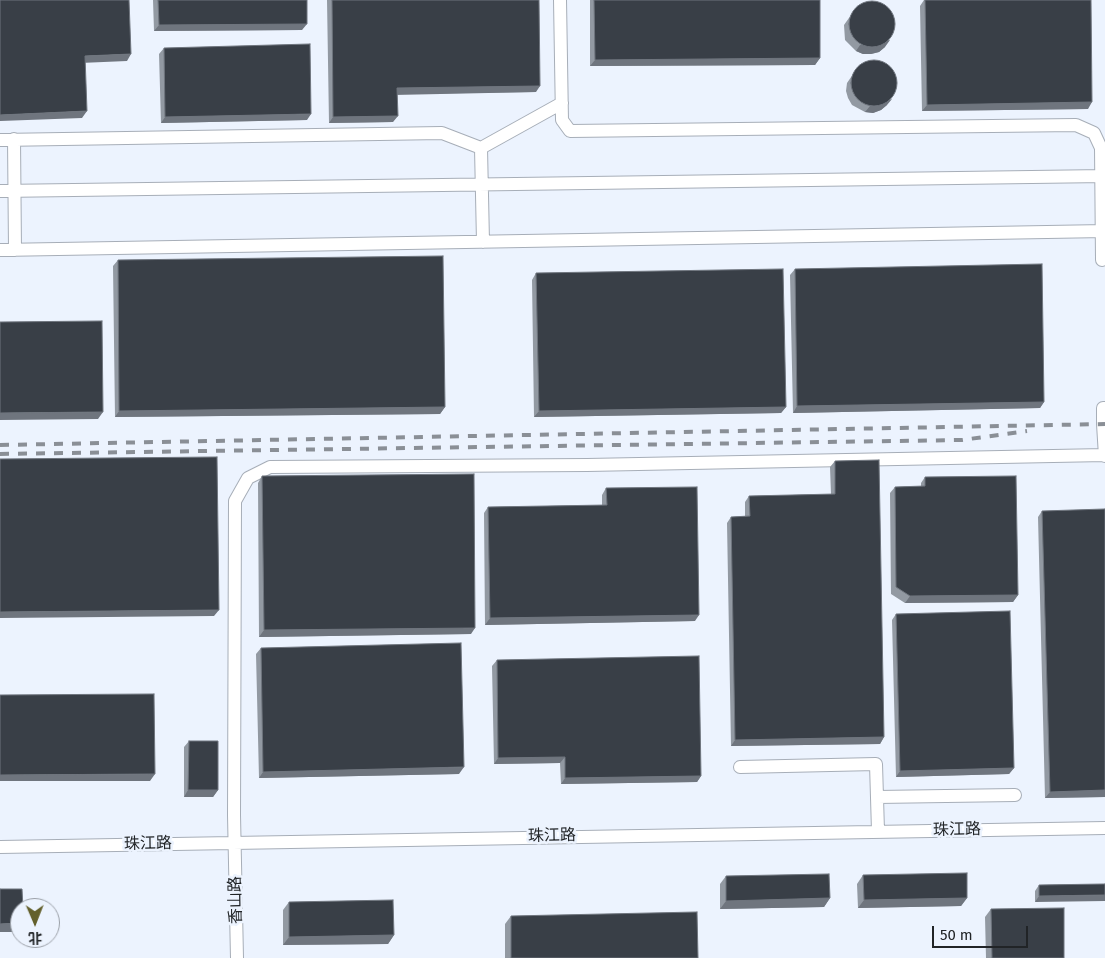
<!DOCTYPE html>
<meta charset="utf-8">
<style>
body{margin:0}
#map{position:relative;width:1105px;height:958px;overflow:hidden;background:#ecf3fe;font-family:"Fira Sans","Noto Sans SC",sans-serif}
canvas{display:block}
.north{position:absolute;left:10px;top:898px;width:50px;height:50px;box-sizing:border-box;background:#ecf3fe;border:1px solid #9ba0a8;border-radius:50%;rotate:179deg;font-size:14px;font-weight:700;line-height:20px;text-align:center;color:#212427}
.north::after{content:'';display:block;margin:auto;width:18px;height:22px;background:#63602c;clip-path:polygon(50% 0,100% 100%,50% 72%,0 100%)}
.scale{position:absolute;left:932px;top:926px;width:96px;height:22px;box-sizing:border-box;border:2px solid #212427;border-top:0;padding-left:6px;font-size:15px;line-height:18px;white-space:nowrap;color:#212427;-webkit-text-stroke:4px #ecf3fe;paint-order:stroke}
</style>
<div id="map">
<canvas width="1105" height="958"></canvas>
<div class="north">北</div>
<div class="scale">50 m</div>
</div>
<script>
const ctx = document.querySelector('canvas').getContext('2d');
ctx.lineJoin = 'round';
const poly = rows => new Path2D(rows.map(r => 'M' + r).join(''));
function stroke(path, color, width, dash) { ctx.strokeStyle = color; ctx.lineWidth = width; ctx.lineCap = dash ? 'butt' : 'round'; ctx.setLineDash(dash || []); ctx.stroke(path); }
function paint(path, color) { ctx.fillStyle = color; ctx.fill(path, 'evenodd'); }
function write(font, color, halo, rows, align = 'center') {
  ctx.font = font + ' "Fira Sans","Noto Sans SC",sans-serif'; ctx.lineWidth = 5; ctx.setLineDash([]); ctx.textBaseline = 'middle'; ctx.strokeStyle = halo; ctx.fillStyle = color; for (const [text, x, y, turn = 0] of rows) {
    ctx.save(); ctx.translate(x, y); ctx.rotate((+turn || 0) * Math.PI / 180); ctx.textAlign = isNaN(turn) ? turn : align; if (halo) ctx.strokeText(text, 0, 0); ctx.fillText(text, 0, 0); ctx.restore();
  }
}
const minor = poly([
 [560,0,562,120,570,131,1076,125,1094,133,1101,148,1102,260],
 [14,139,15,250],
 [0,140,442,133,481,148],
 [0,191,1105,176],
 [483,242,481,148,562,103],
 [0,250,1105,231],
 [1105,408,1103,408,1103,424,1105,456],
 [740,767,876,764,878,831],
 [877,797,1015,795],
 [0,847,1105,828],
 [237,958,234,815,235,501,248,478,270,467,587,465,1105,455]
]);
stroke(minor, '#a7aeb8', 14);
stroke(minor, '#fff', 12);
stroke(poly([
 [0,445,1105,424],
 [0,454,962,440,1027,431]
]), '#8a8f96', 4, [9, 9]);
paint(poly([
 [153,0,307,0,302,30,154,31],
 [327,0,539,0,536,92,397,94,393,122,329,123],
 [590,0,820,0,820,58,815,65,590,66],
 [924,0,1091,0,1088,109,922,111,920,6],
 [858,5,885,47,879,52,871,54,863,54,856,51,845,40,844,25],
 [164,48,307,120,161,123,159,54],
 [860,64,887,105,881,110,873,113,865,112,852,105,848,98,846,91,847,83],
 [118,260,445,407,440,414,115,417,113,266],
 [795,269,1044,402,1040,408,793,413,790,275],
 [536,273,786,407,781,413,534,417,532,280],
 [835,461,884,737,880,744,731,746,727,523,731,517,745,516,745,502,749,496,831,494,830,467],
 [262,476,471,634,259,637,258,483],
 [925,477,1018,595,1013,602,905,603,891,594,890,493,895,487,921,486,921,483],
 [606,488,695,621,485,625,484,513,488,507,602,505,602,495],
 [1042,511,1105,797,1045,798,1038,517],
 [896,614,1014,768,1009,774,896,777,892,620],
 [261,648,459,774,259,778,256,654],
 [497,660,701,776,697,782,561,784,560,763,494,764,492,666],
 [189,741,218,790,213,797,184,797,184,747],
 [863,875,967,898,961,906,858,908,857,884],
 [726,876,830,898,824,907,720,909,720,884],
 [1105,884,1035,902,1035,891,1039,885],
 [289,902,394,935,388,944,283,945,283,910],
 [991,909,1064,958,986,958,985,917],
 [511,916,698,958,505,958,505,924]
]), '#9299a2');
paint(poly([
 [307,24,302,30,154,31,159,25],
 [890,40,885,47,879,52,871,54,863,54,856,51,860,45],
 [131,54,127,61,80,63,85,56],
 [820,58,815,65,590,66,595,60],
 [540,86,536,92,393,95,397,88],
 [892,99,887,105,881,110,873,113,865,112,870,106],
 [1092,102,1088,109,922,111,927,105],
 [87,111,82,118,0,121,0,115],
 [311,114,307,120,161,123,165,117],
 [398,116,393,122,329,123,333,117],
 [1044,402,1040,408,793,413,797,406],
 [445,407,440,414,115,417,119,411],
 [786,407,781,413,534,417,539,411],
 [103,412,98,419,0,420,0,413],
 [1018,595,1013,602,905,603,910,596],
 [219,610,214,616,0,618,0,612],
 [699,615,695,621,485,625,490,618],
 [475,628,471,634,259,637,264,630],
 [884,737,880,744,731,746,735,740],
 [565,757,560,763,494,764,498,758],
 [464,767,459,774,259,778,263,772],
 [1014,768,1009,774,896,777,900,771],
 [155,774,150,781,0,781,0,775],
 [701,776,697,782,561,784,565,778],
 [188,790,218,790,213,797,184,797],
 [1105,790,1105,797,1045,798,1050,792],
 [1105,895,1105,901,1035,902,1039,896],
 [830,898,824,907,720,909,726,901],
 [967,898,961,906,858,908,864,900],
 [20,923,20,927,17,932,0,932,0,924],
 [394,935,388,944,283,945,289,937]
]), '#6f757e');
const building = poly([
 [0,0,129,0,131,54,85,56,87,111,0,115,0,0],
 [158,0,307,0,307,24,159,25,158,0],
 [332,0,539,0,540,86,397,88,398,116,333,117,332,0],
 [594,0,820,0,820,58,595,60,594,0],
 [925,0,1091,0,1092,102,927,105,925,0],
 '849 24a23 23 0 1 1 46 0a23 23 0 1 1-46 0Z',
 [310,44,311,114,165,117,164,48,310,44],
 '851 83a23 23 0 1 1 46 0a23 23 0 1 1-46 0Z',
 [443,256,445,407,119,411,118,260,443,256],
 [1042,264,1044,402,797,406,795,269,1042,264],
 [783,269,786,407,539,411,536,273,783,269],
 [102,321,103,412,0,413,0,322,102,321],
 [217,457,219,610,0,612,0,459,217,457],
 [879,460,884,737,735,740,731,517,750,516,749,496,835,494,835,461,879,460],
 [474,474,475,628,264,630,262,476,474,474],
 [1016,476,1018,595,910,596,896,587,895,487,925,486,925,477,1016,476],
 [697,487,699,615,490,618,488,507,607,505,606,488,697,487],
 [1105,509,1105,790,1050,792,1042,511,1105,509],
 [1010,611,1014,768,900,771,896,614,1010,611],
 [461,643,464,767,263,772,261,648,461,643],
 [699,656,701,776,565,778,565,757,498,758,497,660,699,656],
 [154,694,155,774,0,775,0,695,154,694],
 [189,741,218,741,218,790,188,790,189,741],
 [967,873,967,898,864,900,863,875,967,873],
 [829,874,830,898,726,901,726,876,829,874],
 [1105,884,1105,895,1039,896,1039,885,1105,884],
 [0,889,22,889,23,908,20,908,20,923,0,924,0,889],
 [393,900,394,935,289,937,289,902,393,900],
 [1064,908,1064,958,992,958,991,909,1064,908],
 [697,912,698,958,511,958,511,916,697,912]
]);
paint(building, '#393f47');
stroke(building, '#6f757e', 1);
write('16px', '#212427', '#ecf3fe', [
 ["珠江路",957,830,-1],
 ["珠江路",552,836,-1],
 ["珠江路",148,844,-1],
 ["香山路",236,900,-91]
]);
</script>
